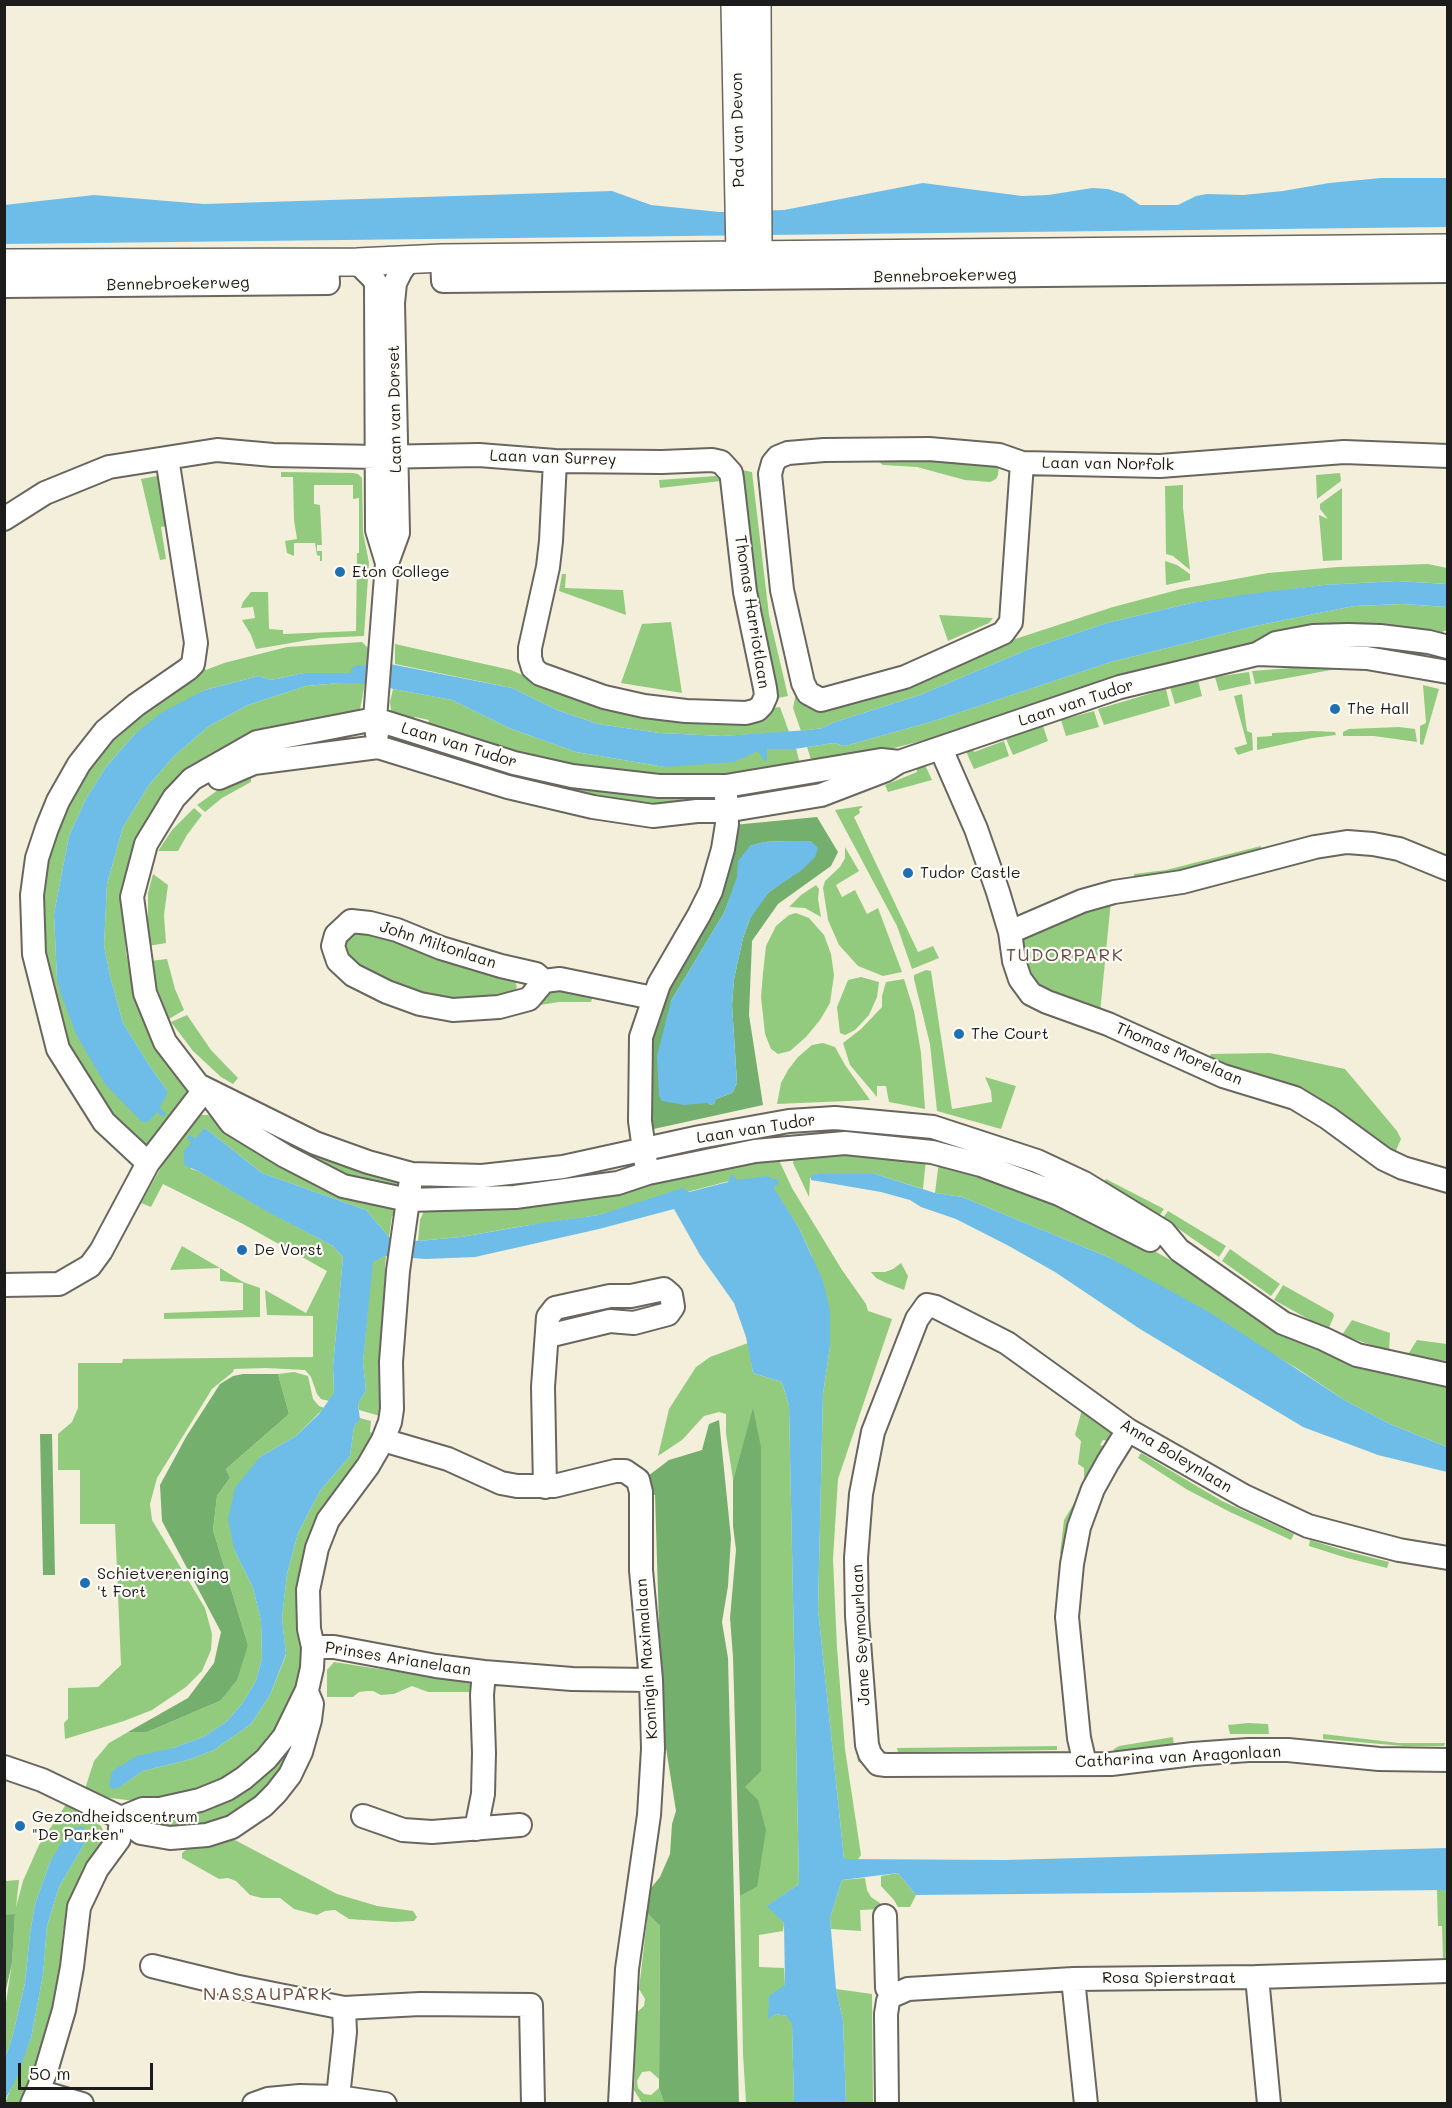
<!DOCTYPE html>
<style>
body{margin:0}
#map{position:relative;width:1452px;height:2108px;overflow:hidden;background:#f4efdb;font-family:Mali,sans-serif}
canvas{display:block}
.frame{position:absolute;inset:0;border:6px solid #1c1c1c;pointer-events:none}
.scale{position:absolute;left:18px;top:2063px;width:135px;height:27px;box-sizing:border-box;border:3px solid #1c1c1c;border-top:0;padding-left:8px;font-size:18px;line-height:21px;white-space:nowrap;color:#1c1c1c;-webkit-text-stroke:4px #fdfcf7;paint-order:stroke}
</style>
<div id="map">
<canvas width="1452" height="2108"></canvas>
<div class="frame"></div>
<div class="scale">50 m</div>
</div>
<script>
const ctx = document.querySelector('canvas').getContext('2d');
ctx.lineJoin = 'round';
function paint(path, color) { ctx.fillStyle = color; ctx.fill(path, 'evenodd'); }
const poly = rows => new Path2D(rows.map(r => 'M' + r).join(''));
function stroke(path, color, width, dash) { ctx.strokeStyle = color; ctx.lineWidth = width; ctx.lineCap = dash ? 'butt' : 'round'; ctx.setLineDash(dash || []); ctx.stroke(path); }
function write(font, color, halo, rows, align = 'center') {
  ctx.font = font + ' Mali,sans-serif'; ctx.lineWidth = 4.5; ctx.setLineDash([]); ctx.textBaseline = 'middle'; ctx.strokeStyle = halo; ctx.fillStyle = color; for (const [text, x, y, turn = 0] of rows) {
    ctx.save(); ctx.translate(x, y); ctx.rotate((+turn || 0) * Math.PI / 180); ctx.textAlign = isNaN(turn) ? turn : align; if (halo) ctx.strokeText(text, 0, 0); ctx.fillText(text, 0, 0); ctx.restore();
  }
}
paint(poly([
 [879,455,999,463,998,475,996,479,990,482,965,480,917,467,883,465,879,462],
 [736,469,752,472,769,615,788,696,773,699],
 [281,472,353,473,358,474,362,478,363,532,369,563,364,636,320,638,256,649,251,635,242,620,255,618,253,607,241,608,243,602,251,592,268,592,269,629,283,630,283,634,356,631,357,553,359,553,359,498,353,499,353,485,314,485,314,504,320,505,322,545,317,545,317,551,322,551,322,561,320,561,320,556,317,555,315,543,294,543,294,556,287,553,285,541,297,539,294,520,293,477,281,477],
 [1340,473,1341,481,1317,499,1316,475],
 [162,475,168,526,161,527,166,559,160,560,141,479],
 [716,476,721,481,660,488,659,480],
 [1183,485,1183,508,1190,570,1173,556,1166,554,1165,486],
 [1342,488,1342,560,1323,561,1319,515,1328,519,1320,509,1320,504],
 [1165,561,1177,565,1190,574,1190,580,1166,585],
 [1428,564,1447,568,1447,584,1397,581,1323,585,1191,603,1107,623,1029,649,920,695,832,723,823,728,801,731,793,708,796,693,805,704,1006,642,1113,607,1181,589,1268,573,1338,567],
 [562,574,566,574,565,588,623,590,626,615,559,591],
 [1402,604,1447,607,1447,630,1437,634,1258,641,1108,680,960,731,871,754,813,766,807,747,834,743,845,746,934,721,1111,662,1255,626,1354,606],
 [939,615,993,618,989,623,948,641],
 [671,622,682,693,621,683,642,624],
 [362,642,369,649,367,662,364,666,351,673,304,673,271,680,259,676,205,690,134,735,106,767,86,799,69,836,54,914,57,979,168,1092,149,1065,123,1023,110,976,104,945,107,884,123,827,149,785,174,756,209,726,248,705,306,686,339,683,365,683,360,710,346,719,246,738,205,758,172,787,123,911,126,954,135,991,187,1090,186,1099,148,1146,139,1144,106,1114,54,1023,38,954,38,888,52,832,81,777,116,734,156,703,198,676,204,668,206,670,224,663,287,647],
 [395,644,511,670,545,685,765,709,780,707,789,732,722,736,660,733,598,724,557,710,512,688,395,664],
 [1336,662,1336,669,1255,684,1252,671,1304,667],
 [1249,672,1251,684,1219,691,1215,677],
 [1198,680,1202,696,1175,704,1170,687],
 [1423,685,1439,689,1423,745,1420,744,1420,726,1426,723],
 [393,689,452,700,509,728,576,752,665,767,767,749,796,748,801,768,737,780,590,774,427,730,429,720,415,717,414,721,394,716,391,710,390,702],
 [1166,689,1170,706,1104,725,1098,709],
 [1242,694,1247,731,1252,733,1253,750,1238,755,1234,748,1247,744,1234,696],
 [1094,711,1099,727,1066,736,1061,720],
 [1043,726,1048,741,1013,755,1006,739],
 [1399,727,1415,729,1417,742,1374,736,1343,736,1343,732,1349,729],
 [1314,731,1335,732,1336,735,1312,738,1257,750,1257,737,1272,736,1272,733],
 [411,737,712,794,714,799,713,803,627,807,407,751],
 [1004,741,1009,756,974,769,964,747,971,745,974,752],
 [924,763,932,780,888,792,885,785,917,772,916,766],
 [251,777,251,782,222,798,205,812,197,805,221,788],
 [861,806,863,807,859,809,860,813,854,817,918,952,933,946,939,958,912,969,897,926,835,810],
 [194,808,202,815,187,835,178,851,158,851,172,830],
 [1261,846,1262,851,1200,868,1134,879,1134,874,1166,870],
 [845,847,859,871,836,885,842,897,855,890,867,914,878,908,902,972,883,976,858,966,839,945,828,920,823,888,825,881,840,867,845,858],
 [153,874,168,885,164,915,166,943,148,946,148,893],
 [816,885,819,889,818,899,821,917,805,908,789,907,801,895],
 [1111,900,1100,1013,1032,984,1024,970,1021,935],
 [796,913,809,918,824,935,831,954,834,975,830,1003,820,1020,806,1037,790,1051,778,1054,771,1049,765,1034,761,997,763,973,766,946,776,926,789,915],
 [364,927,513,975,517,987,510,999,460,1002,391,987,360,968,343,951,345,937],
 [167,959,175,989,184,1010,169,1019,157,988,150,961],
 [926,970,931,971,952,1109,992,1102,991,1091,985,1077,1016,1086,1001,1129,937,1111,930,1044,914,979,914,975],
 [861,977,879,982,877,997,869,1015,855,1030,845,1035,840,1033,837,1007,848,980],
 [904,979,914,1011,921,1053,925,1109,889,1102,886,1086,877,1086,877,1097,850,1065,843,1043,861,1029,882,1007,882,996,886,982],
 [559,986,593,996,591,1002,559,1002,540,1005,536,1001,548,989],
 [187,1015,211,1050,238,1078,233,1084,221,1077,193,1051,171,1022],
 [823,1043,835,1047,845,1065,870,1100,777,1104,781,1083,788,1070,798,1057,812,1045],
 [1270,1053,1345,1069,1397,1131,1401,1139,1394,1155,1207,1061,1211,1054],
 [229,1105,402,1180,400,1186,395,1188,360,1180,328,1168,296,1153],
 [199,1115,208,1115,397,1204,398,1217,392,1216,389,1237,366,1210,262,1173,205,1128,191,1169,198,1171,269,1212,333,1246,343,1257,333,1366,334,1394,329,1401,321,1399,317,1394,311,1377,305,1370,266,1368,234,1369,233,1372,212,1389,157,1478,150,1504,152,1520,205,1608,212,1634,211,1650,202,1671,186,1687,152,1710,124,1721,65,1739,64,1723,68,1719,68,1688,98,1687,121,1665,115,1524,80,1524,80,1470,58,1470,58,1434,72,1422,78,1408,78,1363,122,1363,123,1359,313,1357,313,1316,267,1315,265,1290,306,1313,327,1271,243,1224,163,1184,151,1207,141,1203,163,1164],
 [847,1149,926,1159,923,1189,875,1174,818,1174,810,1178,809,1197,793,1163,795,1152],
 [777,1156,792,1188,842,1270,866,1304,868,1311,892,1319,838,1479,833,1559,837,1648,845,1749,861,1855,858,1859,844,1859,818,1609,823,1394,830,1346,811,1254,799,1228,772,1187,729,1181,599,1215,517,1227,461,1237,418,1241,420,1220,424,1211],
 [939,1161,1101,1221,1181,1266,1288,1335,1324,1352,1377,1370,1447,1385,1447,1447,1390,1424,1346,1401,1298,1369,1108,1257,962,1197,935,1193],
 [1106,1179,1164,1209,1159,1216,1103,1183],
 [1168,1211,1226,1246,1219,1257,1163,1218],
 [182,1246,220,1268,243,1282,260,1288,260,1317,164,1319,164,1313,243,1310,243,1283,220,1281,220,1268,170,1270],
 [1230,1249,1280,1284,1271,1296,1222,1261],
 [385,1256,386,1256,385,1268,391,1270,380,1416,359,1410,358,1404,366,1390,363,1362,372,1262],
 [901,1263,908,1276,904,1290,886,1283,876,1278,871,1272,885,1272,893,1269],
 [1283,1285,1333,1313,1334,1316,1328,1330,1274,1300],
 [905,1319,909,1321,863,1453,863,1763,858,1762,852,1713,846,1635,844,1562,848,1502,853,1474,871,1405],
 [1352,1320,1390,1333,1389,1351,1342,1335],
 [1417,1340,1447,1344,1447,1361,1407,1356],
 [748,1343,753,1373,782,1382,789,1406,799,1884,768,1906,784,1923,783,1931,759,1935,759,1967,784,1968,785,1985,769,2018,776,2014,788,2016,792,2025,794,2103,746,2103,743,2054,740,1896,757,1887,745,1787,753,1410,733,1480,726,1434,726,1414,719,1412,704,1416,682,1440,658,1456,669,1409,696,1367,710,1357],
 [294,1372,308,1376,313,1399,319,1406,324,1408,296,1436,260,1457,234,1549,253,1588,261,1621,262,1658,256,1681,242,1704,226,1722,203,1737,173,1748,118,1788,143,1771,191,1759,214,1750,251,1724,270,1695,286,1655,282,1618,287,1574,298,1533,320,1491,350,1456,354,1427,360,1418,371,1421,370,1432,375,1434,362,1459,325,1508,297,1699,275,1737,245,1771,160,1804,110,1798,85,1789,94,1761,109,1743,128,1732,147,1732,220,1701,248,1645,213,1530,217,1496,230,1478,226,1469,289,1414,278,1374],
 [1083,1406,1114,1428,1112,1442,1103,1440,1100,1445,1106,1447,1065,1555,1060,1554,1064,1520,1073,1505,1084,1482,1084,1468,1078,1464,1081,1441,1075,1435],
 [1141,1453,1222,1501,1294,1534,1291,1540,1230,1512,1186,1489,1138,1458],
 [1310,1540,1346,1551,1389,1562,1387,1568,1347,1558,1309,1546],
 [334,1662,464,1682,477,1685,477,1692,428,1692,412,1686,394,1694,381,1695,373,1691,367,1691,359,1692,353,1697,327,1697,327,1670],
 [305,1702,285,1769,264,1796,236,1817,205,1828,143,1826,144,1816,233,1793],
 [1248,1723,1268,1724,1269,1734,1230,1734,1228,1725],
 [1323,1734,1399,1743,1445,1743,1444,1746,1404,1746,1323,1739],
 [1173,1737,1174,1747,1113,1754,1114,1749,1119,1746],
 [1057,1746,1057,1750,898,1752,897,1748],
 [67,1803,101,1826,105,1835,104,1846,73,1898,63,1930,58,1993,47,2037,23,2103,5,2103,31,2038,43,1975,47,1926,59,1887,86,1841,83,1827,50,1862,35,1904,30,1934,25,1983,13,2034,5,2059,5,2009,12,1962,15,1915,5,1915,5,1881,19,1880,16,1907,23,1881,39,1845],
 [233,1839,337,1894,377,1906,413,1911,417,1917,414,1921,394,1922,349,1919,335,1910,325,1911,317,1915,294,1909,280,1898,262,1898,250,1895,236,1881,228,1878,219,1879,182,1858,182,1853,187,1849],
 [898,1873,916,1895,910,1907,898,1907,894,1900,881,1886,881,1876],
 [865,1878,867,1890,871,1897,880,1903,882,1909,860,1910,861,1931,831,1929,830,1918,842,1880],
 [1437,1890,1447,1890,1447,1958,1443,1958,1442,1926,1438,1926],
 [642,1908,660,1926,659,2079,650,2071,642,2072,637,2081,638,2088,644,2094,651,2095,659,2088,664,2103,642,2103,634,2090,637,2012,644,2006,645,1999,639,1989,647,1920,640,1920],
 [836,1989,872,1994,873,2103,846,2103,843,2020]
]), '#92cb7e');
paint(poly([
 [817,817,838,852,831,866,778,904,752,941,749,1015,763,1105,649,1130,649,1036,674,973,718,897,730,869,733,825],
 [787,841,780,884,769,892,758,905,750,919,743,938,734,979,732,1005,737,1083,732,1093,716,1099,711,1105,708,1103,671,1001,724,913,750,846,764,842],
 [243,1374,278,1374,289,1414,226,1469,230,1478,217,1496,213,1530,248,1645,237,1680,220,1701,147,1732,128,1732,188,1698,214,1663,221,1632,162,1521,160,1485,186,1437,220,1384,233,1376],
 [753,1408,761,1447,761,1771,745,1787,758,1800,766,1830,757,1887,740,1896,733,1657,730,1618,736,1550,733,1526,733,1480],
 [719,1420,731,1538,728,1586,722,1622,728,1658,739,2103,664,2103,659,2088,660,1926,642,1908,645,1888,651,1888,660,1877,670,1854,672,1824,676,1811,662,1723,655,1495,649,1494,644,1479,669,1460,702,1450,709,1424],
 [40,1434,52,1434,55,1575,43,1575],
 [15,1914,12,1963,5,1994,5,1915]
]), '#75af6d');
paint(poly([
 [1381,178,1448,178,1447,227,5,244,4,205,94,195,204,204,612,191,651,205,719,212,784,210,923,183,1022,196,1048,195,1092,188,1108,189,1124,194,1140,205,1178,205,1196,196,1207,194,1243,195,1283,191,1329,183],
 [1397,581,1447,584,1447,607,1402,604,1354,606,1255,626,1111,662,934,721,845,746,834,743,794,749,767,749,767,760,764,761,758,751,734,762,665,767,576,752,509,728,452,700,393,689,380,684,339,683,306,686,248,705,209,726,174,756,149,785,123,827,107,884,104,945,110,976,123,1023,149,1065,168,1092,158,1111,148,1122,142,1122,105,1084,76,1034,61,994,57,979,54,914,69,836,86,799,106,767,134,735,161,713,205,690,259,676,271,680,304,673,350,673,353,667,358,665,364,666,367,662,380,662,512,688,557,710,598,724,660,733,722,736,808,730,823,728,832,723,920,695,1029,649,1107,623,1191,603,1250,594,1323,585],
 [787,841,811,841,818,848,815,857,802,870,769,892,750,919,743,938,734,979,732,1005,737,1083,732,1093,716,1099,715,1104,711,1105,708,1103,684,1105,662,1101,659,1096,657,1056,671,1001,724,913,737,877,738,861,750,846,763,842],
 [205,1128,262,1173,366,1210,389,1237,418,1241,461,1237,541,1223,599,1215,683,1188,689,1192,728,1182,732,1174,737,1180,767,1176,772,1179,778,1179,779,1184,773,1187,799,1228,823,1281,830,1311,830,1346,823,1394,818,1609,844,1859,1005,1860,1447,1848,1447,1890,916,1895,898,1873,842,1880,830,1918,836,1989,843,2020,846,2103,794,2103,792,2025,787,2016,776,2014,768,2019,769,1996,785,1985,784,1923,767,1906,799,1884,789,1406,782,1382,753,1373,746,1337,734,1303,700,1255,674,1209,599,1229,475,1257,426,1259,385,1256,373,1262,363,1362,366,1390,358,1404,360,1419,354,1427,350,1456,320,1491,298,1533,287,1574,282,1618,286,1654,270,1695,251,1724,214,1750,191,1759,143,1771,118,1788,112,1789,109,1785,112,1771,137,1756,173,1748,203,1737,226,1722,242,1704,256,1681,262,1658,261,1621,253,1588,234,1549,228,1519,235,1488,260,1457,296,1436,319,1414,334,1393,333,1366,343,1257,333,1246,266,1211,198,1171,184,1165,184,1151],
 [818,1174,875,1174,935,1193,962,1197,1108,1257,1209,1312,1346,1401,1390,1424,1447,1447,1447,1472,1378,1455,1303,1427,1140,1329,1055,1272,1007,1245,956,1219,921,1207,910,1200,881,1192,811,1180,811,1176],
 [84,1826,86,1841,59,1887,47,1926,43,1975,31,2038,16,2079,5,2100,5,2059,13,2034,25,1983,30,1934,35,1904,50,1862,70,1829]
]), '#6dbde8');
stroke(poly([
 [153,1105,163,1114],
 [190,1138,198,1145]
]), '#6dbde8', 5);
const minor = poly([
 [442,258,443,281,1446,271,1446,248],
 [357,262,372,277,376,283,377,530,387,563],
 [4,286,328,283,327,261],
 [1022,463,1011,622,1003,633,905,677,821,700,808,693,803,683,782,590,770,474,773,463,778,457,788,453,824,450,929,449,999,455,1022,463,1160,466,1344,452,1448,456],
 [4,519,45,493,109,467,217,450,273,455,377,457,479,455,555,461,662,462,712,460,721,462,731,473,732,479,745,592,765,688,766,696,762,705,757,710,746,713,686,711,644,706,604,697,540,674,533,668,530,658,530,648,548,567,551,541,555,461],
 [1448,647,1429,642,1380,636,1348,635,1313,636,1276,643,1257,654,1367,658,1448,672],
 [377,734,375,719,387,563,398,533,393,303,395,283,401,271,410,259],
 [941,749,976,829,998,892,1010,932],
 [899,762,881,760,726,786,659,786,572,776,514,763,375,719,257,742,192,779,174,798,146,844,132,897,145,993,165,1042,198,1085,315,1143,368,1162,412,1174,482,1176,563,1167,700,1137,789,1121,835,1118,933,1127,1037,1161,1084,1183,1164,1232,1179,1250,1283,1323,1324,1339,1357,1355,1448,1375],
 [219,778,254,763,378,747,508,787,593,807,653,816,697,811,725,811,821,795,886,770,899,762,1120,687,1257,654],
 [1448,869,1399,849,1373,844,1347,842,1315,847,1182,882,1114,892,1082,901,1010,932,1014,961,1020,979,1031,994,1047,1002,1108,1024,1223,1076,1295,1098,1328,1118,1384,1159,1403,1168,1448,1181],
 [544,981,536,974,501,966,441,948,397,930,370,923,351,921,336,935,333,946,338,961,353,975,387,992,420,1004,453,1010,499,1007,529,999,544,981,560,979,653,998],
 [208,1092,231,1123,285,1156,343,1186,408,1200,515,1197,618,1183,648,1173,755,1151,845,1143,932,1152,981,1165,1059,1194,1150,1240],
 [148,1163,104,1122,58,1049,34,954,32,895,37,858,47,828,58,801,79,764,105,731,136,705,188,669,193,664,196,643,167,458],
 [646,1164,640,1121,641,1037,659,984,699,915,711,891,723,849,727,824,726,796],
 [4,1285,59,1284,90,1266,101,1251,148,1163,205,1089],
 [383,1440,448,1459,501,1483,517,1486,554,1486,615,1471,625,1471,638,1480,641,1492,641,1570,651,1680,653,1749,649,1815,627,1969,620,2104],
 [545,1487,543,1387,548,1317,555,1308,610,1296,631,1296,664,1289,671,1295,673,1307,668,1314,634,1323,610,1321,548,1336],
 [1448,1558,1399,1550,1308,1526,1244,1496,1128,1430,1007,1343,936,1307,927,1305,917,1319,873,1432,861,1494,856,1558,857,1616,867,1745,870,1754,878,1764,886,1765,1111,1764,1193,1754,1248,1750,1288,1750,1379,1759,1448,1760],
 [313,1647,334,1647,436,1666,484,1672,572,1679,651,1680],
 [1085,1764,1079,1738,1067,1617,1072,1564,1079,1527,1093,1489,1108,1462,1128,1430],
 [4,1767,42,1780,121,1818,141,1833,170,1838,207,1835,232,1827,263,1806,276,1793,290,1775,301,1752,310,1720,312,1704,307,1692],
 [363,1816,403,1830,432,1832,520,1825],
 [121,1818,143,1809,160,1809,200,1800,227,1789,244,1778,266,1759,284,1737,307,1690,312,1668,313,1647,309,1629,308,1590,317,1548,328,1520,368,1466,383,1440,390,1422,392,1409,391,1362,398,1271,410,1186],
 [476,1829,483,1794,484,1753,482,1695,484,1672],
 [885,1916,887,1988,892,1996],
 [152,1966,234,1986,344,2008,420,2004,531,2005,533,2104],
 [1257,1977,1269,2104],
 [1073,1979,1086,2104],
 [892,1996,908,1989,1073,1979,1257,1977,1448,1971],
 [38,2091,82,2104],
 [338,2097,345,2032,344,2008],
 [32,2104,46,2071,64,2010,72,1967,79,1907,97,1869,119,1839,121,1818],
 [254,2104,268,2099,300,2096,338,2097,385,2104],
 [887,2104,886,2014,888,2001,892,1996]
]);
const tertiary = poly([
 [735,4,740,255],
 [757,4,758,255],
 [4,263,357,262,442,258,1448,248]
]);
stroke(minor, '#68665f', 26);
stroke(tertiary, '#68665f', 30);
stroke(minor, '#fff', 22);
stroke(tertiary, '#fff', 27);
for (const [x, y, r, color] of [
 [340,572,6,"#1f6fb2"],
 [1335,709,6,"#1f6fb2"],
 [908,873,6,"#1f6fb2"],
 [959,1034,6,"#1f6fb2"],
 [242,1250,6,"#1f6fb2"],
 [85,1583,6,"#1f6fb2"],
 [20,1826,6,"#1f6fb2"]
]) { const dot = new Path2D(); dot.arc(x, y, r, 0, 2 * Math.PI); ctx.fillStyle = color; ctx.fill(dot); stroke(dot, '#fdfcf7', 2); }
write('16px', '#1c1c1c', '#fdfcf7', [
 ["Pad van Devon",738,130,-91],
 ["Bennebroekerweg",945,276,-1],
 ["Bennebroekerweg",178,284,-1],
 ["Laan van Dorset",395,409,-91],
 ["Laan van Surrey",553,458,2],
 ["Laan van Norfolk",1108,464,1],
 ["Thomas Harriotlaan",752,612,81],
 ["Laan van Tudor",1076,703,-18],
 ["Laan van Tudor",459,745,17],
 ["John Miltonlaan",438,945,18],
 ["Thomas Morelaan",1179,1054,23],
 ["Laan van Tudor",756,1129,-9],
 ["Anna Boleynlaan",1176,1456,31],
 ["Jane Seymourlaan",861,1635,-93],
 ["Prinses Arianelaan",398,1659,9],
 ["Koningin Maximalaan",647,1659,-94],
 ["Catharina van Aragonlaan",1178,1757,-3],
 ["Rosa Spierstraat",1169,1978]
]);
write('16px', '#1c1c1c', '#fdfcf7', [
 ["Eton College",352,572],
 ["The Hall",1347,709],
 ["Tudor Castle",920,873],
 ["The Court",971,1034],
 ["De Vorst",254,1250],
 ["Schietvereniging",97,1574],
 ["'t Fort",97,1592],
 ["Gezondheidscentrum",32,1817],
 ["\"De Parken\"",32,1835]
], 'left');
ctx.letterSpacing = '1.5px';
write('18px', '#684c44', '#fdfcf7', [
 ["TUDORPARK",1065,955],
 ["NASSAUPARK",268,1994]
]);
ctx.letterSpacing = '0px';
</script>
